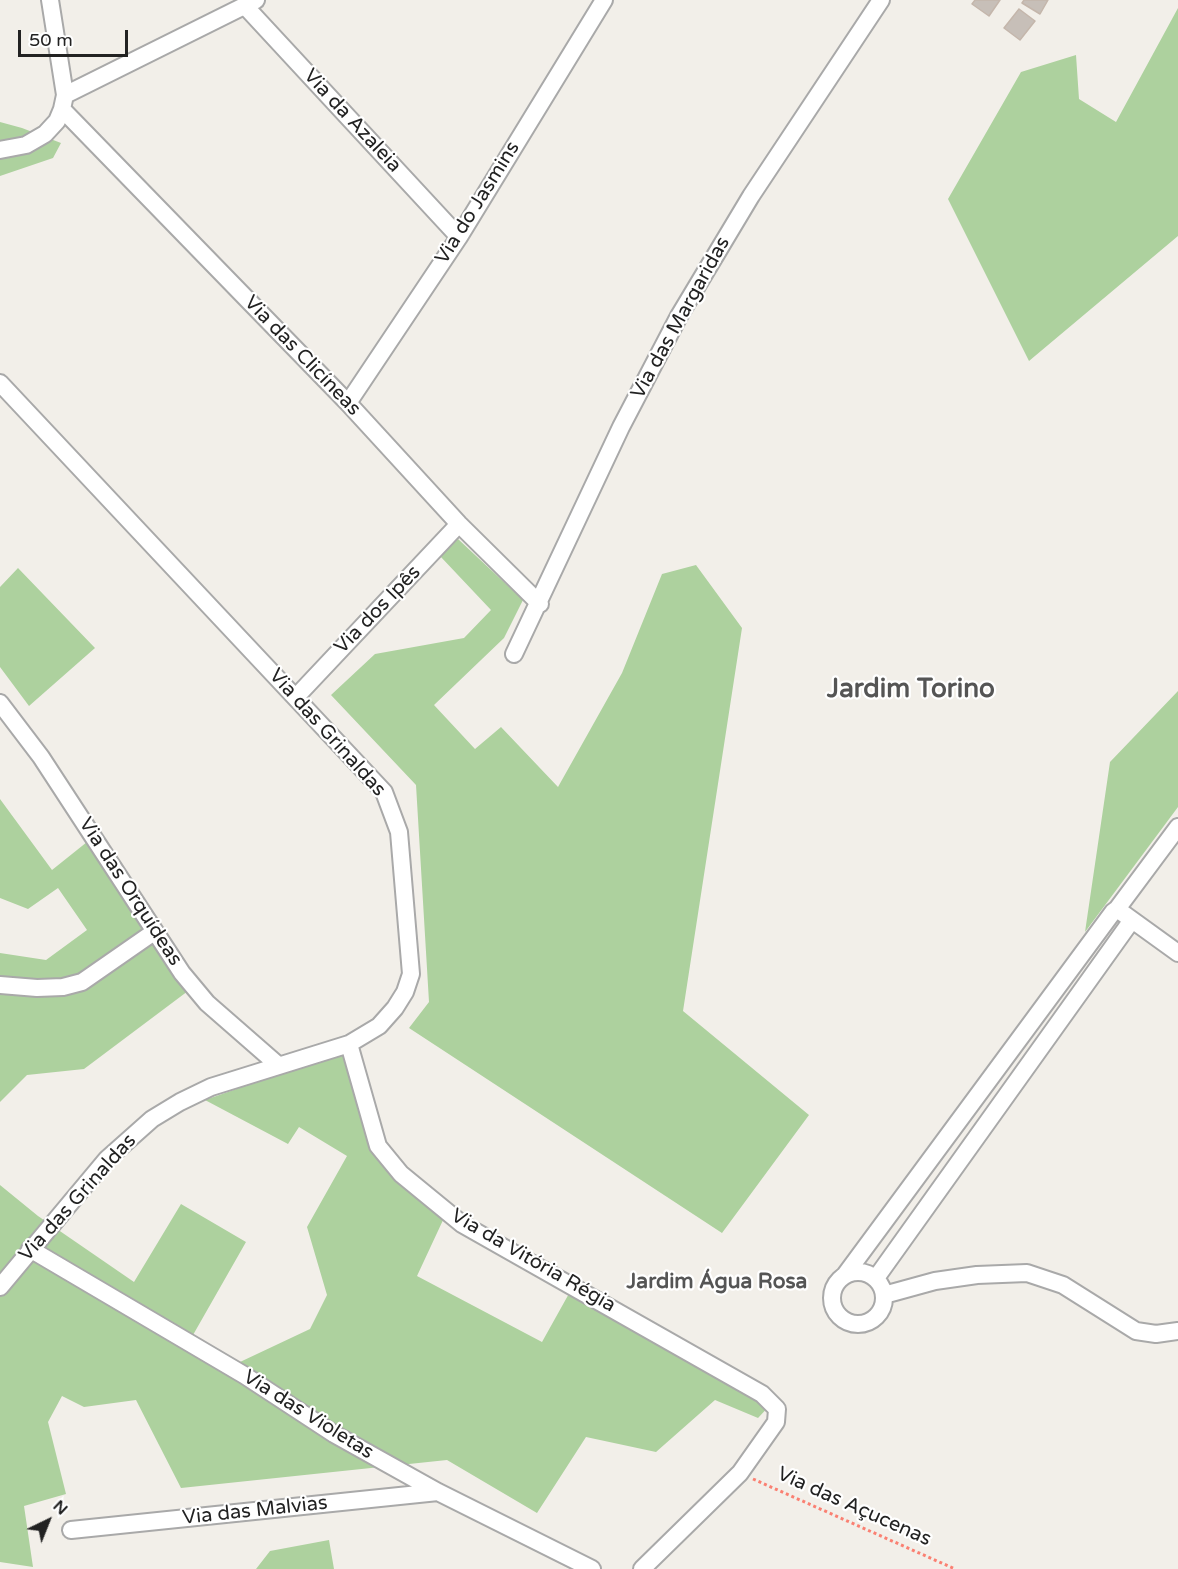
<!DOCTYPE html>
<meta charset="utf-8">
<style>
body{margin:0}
#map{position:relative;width:1178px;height:1569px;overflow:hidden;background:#f2efe9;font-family:"Varela Round",sans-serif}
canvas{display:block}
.north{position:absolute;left:18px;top:1491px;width:60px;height:60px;-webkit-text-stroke:4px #fff;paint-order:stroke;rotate:43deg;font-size:16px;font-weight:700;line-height:24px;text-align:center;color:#222}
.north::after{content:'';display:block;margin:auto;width:21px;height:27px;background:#222;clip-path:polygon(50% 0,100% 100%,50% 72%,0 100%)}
.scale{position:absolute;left:18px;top:30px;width:110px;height:27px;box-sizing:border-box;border:3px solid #222;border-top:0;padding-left:8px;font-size:18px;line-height:21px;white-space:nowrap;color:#222;-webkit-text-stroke:4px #fff;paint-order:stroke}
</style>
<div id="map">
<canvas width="1178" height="1569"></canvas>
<div class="north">N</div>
<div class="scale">50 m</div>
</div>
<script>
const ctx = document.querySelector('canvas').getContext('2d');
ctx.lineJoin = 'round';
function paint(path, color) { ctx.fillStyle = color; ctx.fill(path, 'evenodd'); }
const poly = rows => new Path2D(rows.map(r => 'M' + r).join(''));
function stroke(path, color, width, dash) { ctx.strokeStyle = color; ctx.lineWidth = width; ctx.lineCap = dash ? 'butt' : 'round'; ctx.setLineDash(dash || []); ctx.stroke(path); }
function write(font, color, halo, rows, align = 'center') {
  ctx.font = font + ' "Varela Round",sans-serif'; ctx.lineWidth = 4.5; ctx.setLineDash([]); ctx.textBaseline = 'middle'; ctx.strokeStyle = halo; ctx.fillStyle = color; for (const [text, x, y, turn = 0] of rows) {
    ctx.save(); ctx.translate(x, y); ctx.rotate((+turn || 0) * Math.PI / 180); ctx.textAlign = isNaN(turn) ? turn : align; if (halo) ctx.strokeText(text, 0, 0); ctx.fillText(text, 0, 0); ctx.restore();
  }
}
paint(poly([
 [1178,8,1178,236,1029,361,948,199,1021,72,1076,55,1079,99,1116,122],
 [0,122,22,128,61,143,53,158,0,176],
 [458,539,523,600,504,638,434,705,475,749,501,727,558,787,622,673,662,574,696,565,742,628,683,1011,809,1115,722,1233,409,1028,429,1002,416,785,331,695,375,654,464,638,491,610,440,556],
 [18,568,95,648,29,706,0,667,0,587],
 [1178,691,1178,807,1085,932,1110,762],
 [0,799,52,870,87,842,192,988,84,1069,27,1075,0,1102,0,953,46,960,87,930,58,888,28,909,0,898],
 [342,1052,371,1150,444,1218,417,1276,542,1342,571,1290,773,1402,758,1418,715,1400,656,1452,586,1437,537,1513,447,1460,181,1488,136,1400,84,1407,62,1396,48,1422,66,1494,24,1506,33,1567,0,1562,0,1185,38,1216,134,1282,181,1204,246,1242,185,1349,223,1370,310,1329,327,1295,307,1227,347,1156,299,1127,288,1144,205,1100],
 [329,1540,334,1569,256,1569,270,1551]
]), '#add19e');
const building = poly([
 [975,0,1000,0,989,16,972,4,975,0],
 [1024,0,1048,0,1040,14,1022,3,1024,0],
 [1019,9,1035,21,1020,40,1004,28,1019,9]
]);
paint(building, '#c7bfb8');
stroke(building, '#c4b6ab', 1.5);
const minor = poly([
 [245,6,459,237],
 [65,95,256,0],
 [62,109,348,403,459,524,540,604],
 [0,150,26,145,45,134,57,121,62,109,65,95,50,0],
 [0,383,384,792,399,832,411,974,405,992,395,1008,379,1026,349,1044,211,1087,180,1102,152,1119,107,1159,0,1287],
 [348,403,459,237,604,0],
 [514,654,621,427,679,316,751,196,881,0],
 [296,697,459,524],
 [0,703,41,757,182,973,207,1003,278,1065],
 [1117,909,1178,827],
 [0,985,37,988,63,987,82,982,154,932],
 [349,1044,378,1146,401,1174,462,1224,762,1394,777,1409,776,1422,740,1473,642,1569],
 [30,1249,244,1375,334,1434,438,1492,592,1569],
 '832 1298a26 26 0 1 1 52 0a26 26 0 1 1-52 0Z',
 [845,1275,1113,912,1117,909,1178,953],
 [876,1278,1132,920],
 [884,1295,935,1281,977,1275,1027,1273,1063,1285,1136,1331,1156,1334,1178,1331],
 [71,1530,438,1492]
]);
stroke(minor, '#a9a9a9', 20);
stroke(poly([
 [753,1479,955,1569]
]), '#fa8072', 3, [3, 3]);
stroke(minor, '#fff', 16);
write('20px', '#222', '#fff', [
 ["Via da Azaleia",352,121,47],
 ["Via do Jasmins",478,203,-58],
 ["Via das Margaridas",681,318,-61],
 ["Via das Clicíneas",302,356,46],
 ["Via dos Ipês",378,610,-46],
 ["Via das Grinaldas",327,733,48],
 ["Via das Orquídeas",130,892,57],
 ["Via das Grinaldas",78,1198,-48],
 ["Via da Vitória Régia",533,1261,30],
 ["Via das Violetas",308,1415,32],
 ["Via das Açucenas",854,1507,24],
 ["Via das Malvias",255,1511,-6]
]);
write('bold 21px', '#555', '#fff', [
 ["Jardim Água Rosa",717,1282]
]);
write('bold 26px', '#555', '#fff', [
 ["Jardim Torino",911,690]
]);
</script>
